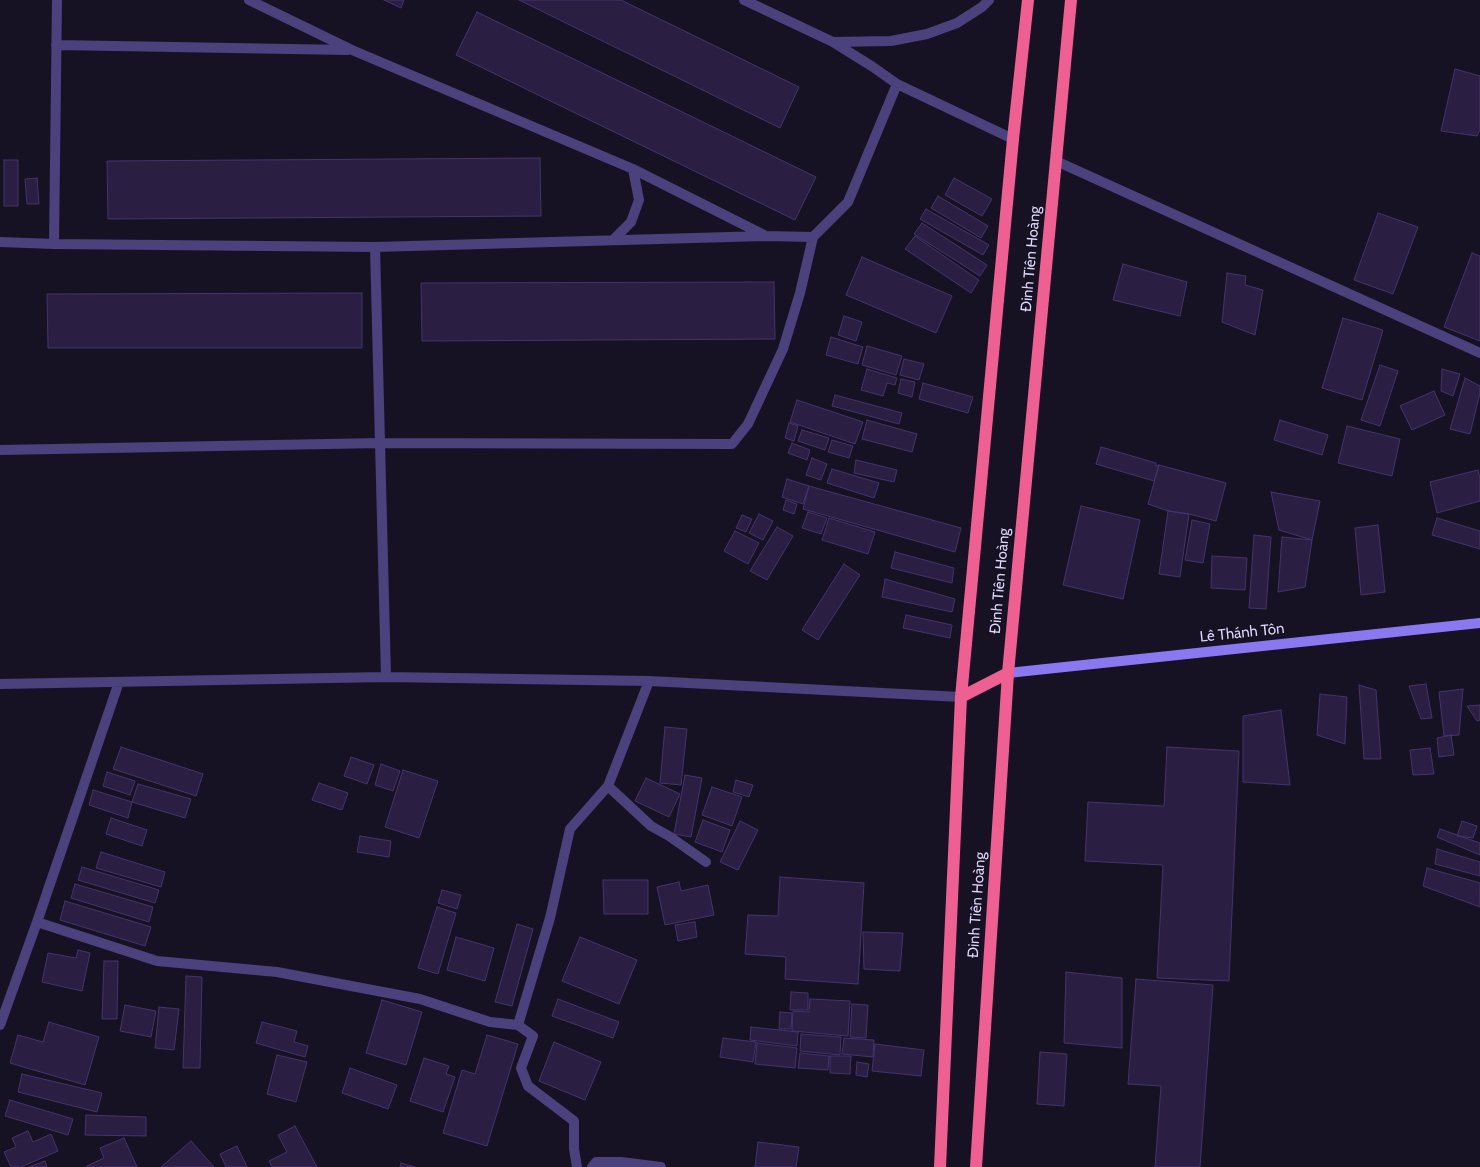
<!DOCTYPE html>
<meta charset="utf-8">
<style>
body{margin:0}
canvas{display:block;background:#161123}
</style>
<canvas width="1480" height="1167"></canvas>
<script>
const ctx = document.querySelector('canvas').getContext('2d');
ctx.lineJoin = 'round';
function paint(path, color) { ctx.fillStyle = color; ctx.fill(path, 'evenodd'); }
const poly = rows => new Path2D(rows.map(r => 'M' + r).join(''));
function stroke(path, color, width, dash) { ctx.strokeStyle = color; ctx.lineWidth = width; ctx.lineCap = dash ? 'butt' : 'round'; ctx.setLineDash(dash || []); ctx.stroke(path); }
function write(font, color, halo, rows, align = 'center') {
  ctx.font = font + ' Cabin,sans-serif'; ctx.lineWidth = 3; ctx.setLineDash([]); ctx.textBaseline = 'middle'; ctx.strokeStyle = halo; ctx.fillStyle = color; for (const [text, x, y, turn = 0] of rows) {
    ctx.save(); ctx.translate(x, y); ctx.rotate((+turn || 0) * Math.PI / 180); ctx.textAlign = isNaN(turn) ? turn : align; if (halo) ctx.strokeText(text, 0, 0); ctx.fillText(text, 0, 0); ctx.restore();
  }
}
const building = poly([
 [384,0,404,0,401,8,384,0],
 [519,0,621,0,799,87,780,128,519,0],
 [477,12,816,177,795,220,456,55,477,12],
 [1455,69,1480,76,1480,130,1477,136,1441,131,1455,69],
 [540,158,541,216,108,219,107,161,540,158],
 [4,160,18,160,18,206,4,206,4,160],
 [37,178,39,204,27,204,25,179,37,178],
 [954,178,992,199,982,216,945,195,954,178],
 [938,196,988,226,981,238,931,208,938,196],
 [926,209,989,245,983,255,920,219,926,209],
 [1378,213,1418,227,1393,294,1354,280,1378,213],
 [922,223,987,265,980,276,914,234,922,223],
 [915,236,979,280,971,293,905,249,915,236],
 [1472,253,1480,256,1480,341,1444,327,1472,253],
 [862,257,952,296,936,333,846,295,862,257],
 [1123,264,1187,282,1180,316,1113,300,1123,264],
 [1227,273,1246,276,1245,285,1263,290,1255,335,1222,322,1227,273],
 [774,282,775,339,422,341,421,283,774,282],
 [362,293,362,348,48,348,47,294,362,293],
 [844,316,862,322,856,341,838,335,844,316],
 [1343,318,1383,330,1362,400,1322,388,1343,318],
 [831,337,863,347,858,364,826,355,831,337],
 [867,346,902,356,896,375,862,365,867,346],
 [904,359,924,364,919,380,900,375,904,359],
 [1380,365,1398,371,1380,426,1361,420,1380,365],
 [867,369,897,378,895,385,887,383,883,396,861,390,867,369],
 [1442,369,1460,374,1453,396,1441,391,1442,369],
 [1465,378,1480,386,1480,393,1470,434,1450,429,1465,378],
 [901,379,915,382,912,397,898,393,901,379],
 [923,383,973,397,968,413,919,399,923,383],
 [1434,391,1445,415,1412,430,1400,406,1434,391],
 [835,395,902,413,899,424,832,406,835,395],
 [797,400,863,422,855,444,790,422,797,400],
 [867,420,917,434,912,452,862,439,867,420],
 [1280,420,1328,435,1322,455,1274,440,1280,420],
 [789,423,798,426,794,441,785,438,789,423],
 [1347,426,1400,439,1392,476,1338,463,1347,426],
 [802,430,829,438,825,450,798,441,802,430],
 [832,440,853,446,849,458,828,452,832,440],
 [792,443,810,450,807,460,788,453,792,443],
 [1101,447,1156,463,1156,466,1159,465,1154,481,1096,464,1101,447],
 [812,458,827,464,821,480,806,475,812,458],
 [856,460,897,470,894,482,854,473,856,460],
 [1159,465,1226,483,1216,521,1189,514,1168,511,1148,504,1159,465],
 [832,469,879,483,874,498,827,483,832,469],
 [1478,470,1480,478,1480,501,1437,513,1430,482,1478,470],
 [787,479,809,486,803,504,782,497,787,479],
 [809,486,961,528,955,552,803,509,809,486],
 [1271,492,1320,501,1312,540,1279,530,1271,492],
 [786,500,797,504,794,514,783,510,786,500],
 [1081,506,1140,520,1123,599,1063,585,1081,506],
 [1168,511,1189,514,1180,577,1159,574,1168,511],
 [808,512,827,518,821,534,802,528,808,512],
 [759,514,773,521,763,540,749,533,759,514],
 [742,515,752,519,746,532,736,528,742,515],
 [829,518,875,532,868,554,822,540,829,518],
 [1437,518,1480,531,1480,549,1432,535,1437,518],
 [1192,520,1210,524,1203,563,1185,560,1192,520],
 [1378,525,1385,592,1361,595,1355,528,1378,525],
 [777,527,793,536,767,580,750,571,777,527],
 [735,531,759,543,748,564,724,551,735,531],
 [1254,535,1271,537,1266,609,1249,608,1254,535],
 [1282,537,1312,540,1305,587,1278,592,1282,537],
 [895,552,954,568,952,583,891,568,895,552],
 [1212,556,1247,558,1245,590,1211,588,1212,556],
 [844,564,860,575,818,640,802,630,844,564],
 [885,579,955,599,952,612,882,597,885,579],
 [906,615,952,625,950,638,903,628,906,615],
 [1426,684,1432,718,1421,719,1409,686,1426,684],
 [1359,685,1376,690,1381,759,1364,759,1359,685],
 [1463,689,1459,735,1444,736,1439,692,1463,689],
 [1320,694,1347,697,1345,744,1317,735,1320,694],
 [1480,705,1480,720,1477,721,1467,706,1480,705],
 [1281,710,1290,785,1243,782,1243,716,1281,710],
 [665,727,687,729,681,785,660,783,665,727],
 [1451,735,1454,755,1439,757,1437,738,1451,735],
 [121,747,203,774,196,796,113,769,121,747],
 [1167,747,1239,751,1229,981,1157,978,1163,865,1085,861,1088,802,1164,806,1167,747],
 [1430,748,1434,774,1413,775,1410,750,1430,748],
 [351,757,374,765,367,784,344,776,351,757],
 [381,764,400,771,393,791,375,785,381,764],
 [403,770,438,781,419,838,385,827,403,770],
 [107,772,135,781,130,795,103,786,107,772],
 [685,775,702,778,691,837,674,834,685,775],
 [646,778,680,794,669,817,635,801,646,778],
 [736,780,753,785,749,797,733,792,736,780],
 [319,783,348,793,342,810,312,800,319,783],
 [138,784,191,799,185,818,132,802,138,784],
 [712,787,742,797,732,826,702,815,712,787],
 [93,790,132,802,128,818,89,805,93,790],
 [111,818,147,830,142,846,106,834,111,818],
 [703,820,730,830,722,852,695,842,703,820],
 [740,821,758,830,738,870,720,862,740,821],
 [1462,821,1477,826,1473,838,1457,836,1462,821],
 [1440,829,1480,843,1480,855,1437,837,1440,829],
 [360,836,391,841,389,857,357,852,360,836],
 [1437,849,1480,862,1480,876,1435,864,1437,849],
 [101,852,165,872,161,887,96,868,101,852],
 [82,867,159,890,155,903,78,880,82,867],
 [1427,868,1480,883,1480,907,1423,886,1427,868],
 [780,877,864,883,858,984,785,979,786,957,745,954,748,915,778,916,780,877],
 [603,880,648,880,648,914,604,914,603,880],
 [679,882,681,891,708,885,714,915,665,925,657,887,679,882],
 [75,884,153,907,149,922,71,898,75,884],
 [442,890,461,895,457,909,438,903,442,890],
 [65,901,151,927,145,946,60,920,65,901],
 [437,907,456,913,438,974,418,968,437,907],
 [695,922,697,937,678,941,675,925,695,922],
 [517,924,533,929,512,1006,495,1002,517,924],
 [863,932,903,933,900,971,864,969,863,932],
 [456,937,494,948,485,981,447,970,456,937],
 [580,937,637,960,619,1004,562,981,580,937],
 [78,950,90,953,82,991,42,982,48,953,76,958,78,950],
 [104,961,118,961,117,1019,102,1019,104,961],
 [1066,972,1122,978,1122,1048,1064,1043,1066,972],
 [186,976,202,977,200,1068,183,1068,186,976],
 [1136,979,1213,985,1200,1167,1155,1167,1161,1086,1128,1084,1136,979],
 [791,992,808,993,808,1010,790,1010,791,992],
 [558,999,619,1022,613,1038,552,1016,558,999],
 [810,999,850,1001,848,1036,792,1031,793,1011,809,1012,810,999],
 [382,1000,422,1012,406,1065,366,1053,382,1000],
 [852,1004,868,1005,866,1038,850,1037,852,1004],
 [125,1005,156,1011,151,1037,120,1031,125,1005],
 [159,1007,179,1009,174,1050,155,1048,159,1007],
 [780,1012,792,1013,791,1029,779,1029,780,1012],
 [49,1022,99,1037,85,1085,10,1063,18,1035,43,1042,49,1022],
 [262,1022,297,1031,294,1042,308,1046,305,1057,256,1043,262,1022],
 [751,1027,798,1032,797,1046,750,1040,751,1027],
 [801,1034,841,1037,840,1055,800,1051,801,1034],
 [487,1035,518,1044,487,1146,443,1133,462,1070,475,1074,487,1035],
 [723,1038,756,1042,753,1062,720,1057,723,1038],
 [844,1038,874,1040,873,1057,842,1054,844,1038],
 [554,1042,601,1062,585,1100,539,1081,554,1042],
 [757,1043,797,1048,795,1068,755,1064,757,1043],
 [875,1044,924,1050,921,1076,872,1071,875,1044],
 [1040,1052,1067,1054,1064,1106,1037,1104,1040,1052],
 [800,1053,829,1056,828,1070,798,1068,800,1053],
 [277,1055,307,1062,296,1102,267,1094,277,1055],
 [830,1056,851,1056,850,1074,830,1073,830,1056],
 [424,1058,449,1066,446,1074,455,1077,443,1112,410,1101,424,1058],
 [857,1062,869,1064,867,1077,856,1075,857,1062],
 [350,1068,397,1085,388,1109,342,1093,350,1068],
 [22,1074,102,1093,97,1112,18,1092,22,1074],
 [10,1100,73,1119,68,1135,5,1116,10,1100],
 [86,1115,146,1117,146,1136,85,1135,86,1115],
 [295,1126,317,1167,272,1167,269,1161,287,1152,278,1135,295,1126],
 [28,1131,33,1142,51,1134,58,1151,21,1167,11,1167,4,1152,16,1147,12,1138,28,1131],
 [124,1138,137,1167,87,1167,87,1166,104,1158,100,1148,124,1138],
 [191,1141,214,1167,161,1167,191,1141],
 [758,1142,799,1147,796,1167,755,1167,758,1142],
 [237,1146,247,1167,226,1167,220,1154,237,1146],
 [45,1161,47,1167,29,1167,45,1161],
 [401,1163,415,1167,400,1167,401,1163]
]);
paint(building, '#2a1f42');
stroke(building, '#45336b', 1);
stroke(poly([
 [249,0,352,50,633,169,764,235],
 [744,0,833,42,873,67,897,84,1013,139],
 [833,42,891,41,927,34,957,23,982,7,989,0],
 [56,45,348,50],
 [1056,161,1480,353],
 [613,240,631,222,639,200,633,169],
 [0,242,54,244,375,247,765,236,813,237,848,202,897,84],
 [54,244,57,0],
 [375,247,386,677],
 [0,450,381,443,732,444,748,424,783,349,800,293,813,237],
 [0,684,386,677,649,681,961,697],
 [608,786,651,826,669,836,706,862],
 [37,922,157,961,277,972,420,999,490,1022,518,1025,550,918,570,829,608,786,649,681],
 [0,1025,37,922,119,682],
 [518,1025,533,1036,521,1068,528,1086,574,1121,574,1149,577,1167],
 [592,1167,596,1162,621,1162,661,1167]
]), '#4a417d', 10);
stroke(poly([
 [1008,673,1480,623]
]), '#8978f0', 10);
stroke(poly([
 [961,697,1008,673],
 [940,1167,961,697,1013,139,1028,0],
 [976,1167,1008,673,1071,0]
]), '#ee5f92', 12);
write('15px', '#dfd7fb', '#161123', [
 ["Đinh Tiên Hoàng",1031,259,-85],
 ["Đinh Tiên Hoàng",1000,581,-85],
 ["Lê Thánh Tôn",1242,633,-6],
 ["Đinh Tiên Hoàng",977,905,-86]
]);
</script>
